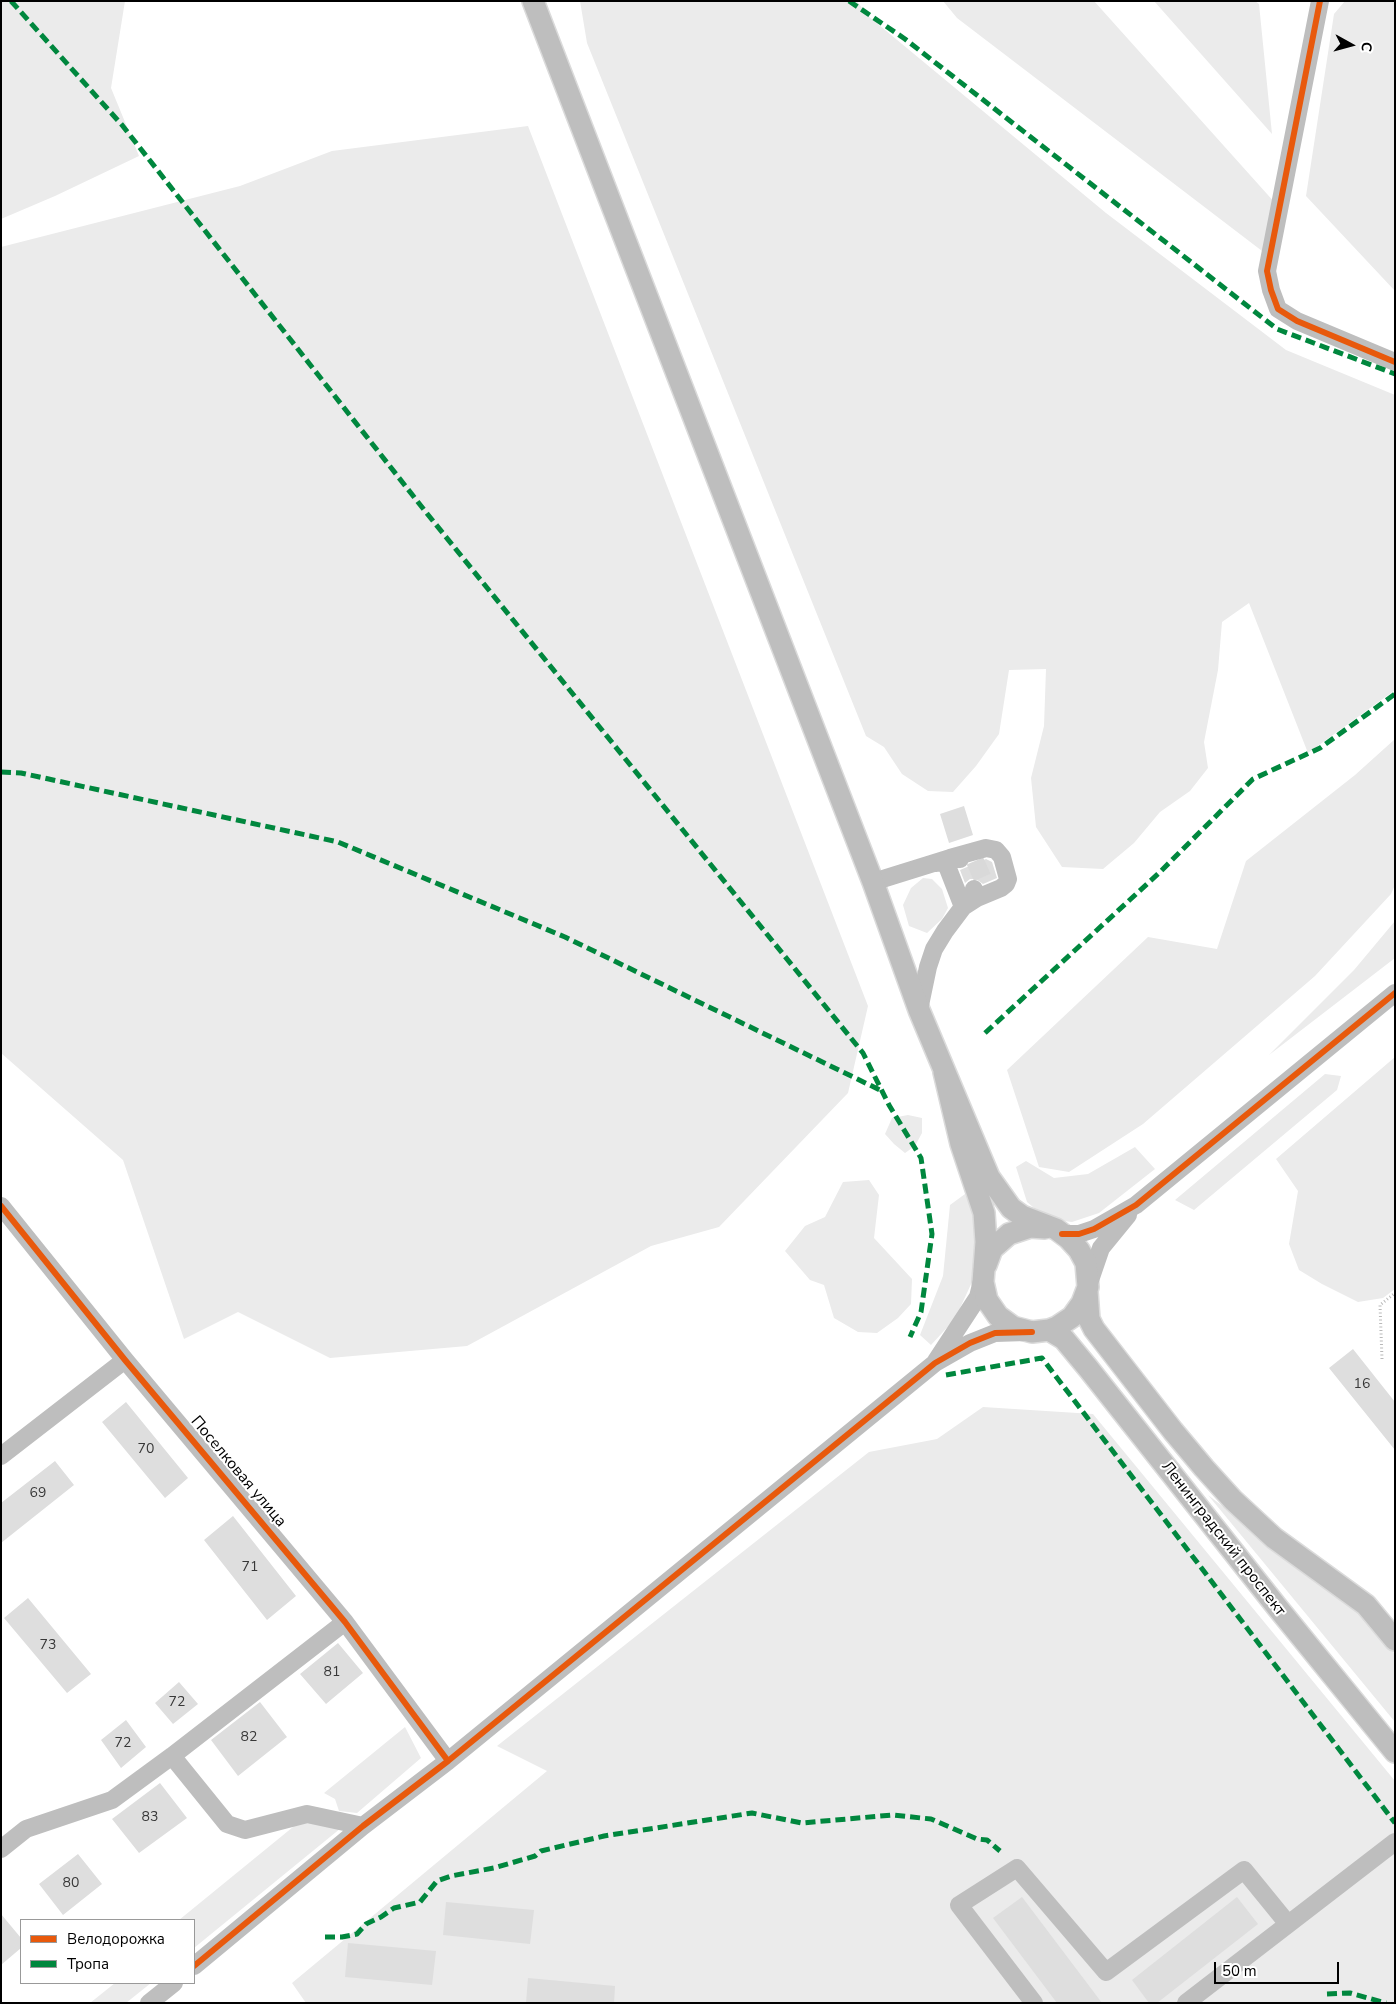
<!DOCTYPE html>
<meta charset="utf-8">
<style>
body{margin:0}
#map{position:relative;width:1396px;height:2004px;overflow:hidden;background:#fff;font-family:"Nunito Sans",sans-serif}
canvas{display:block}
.frame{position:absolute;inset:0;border:2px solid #000;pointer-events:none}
.legend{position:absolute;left:20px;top:1919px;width:175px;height:65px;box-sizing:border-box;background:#fff;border:1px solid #999;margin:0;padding:6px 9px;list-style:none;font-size:15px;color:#000}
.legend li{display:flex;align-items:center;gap:10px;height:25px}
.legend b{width:25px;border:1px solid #999}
.north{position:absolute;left:1326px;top:20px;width:50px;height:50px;-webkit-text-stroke:4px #fff;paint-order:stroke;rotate:97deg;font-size:14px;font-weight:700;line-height:20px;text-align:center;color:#000}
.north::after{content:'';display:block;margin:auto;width:18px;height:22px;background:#000;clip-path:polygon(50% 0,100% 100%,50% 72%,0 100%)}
.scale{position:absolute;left:1214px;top:1962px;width:125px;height:22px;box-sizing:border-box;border:2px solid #000;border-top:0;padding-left:6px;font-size:15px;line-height:18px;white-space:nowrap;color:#000;-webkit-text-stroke:4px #fff;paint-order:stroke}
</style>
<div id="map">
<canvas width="1396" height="2004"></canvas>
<div class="frame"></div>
<ul class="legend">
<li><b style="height:6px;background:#e8590c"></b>Велодорожка</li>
<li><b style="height:6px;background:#00873e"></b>Тропа</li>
</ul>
<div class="north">С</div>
<div class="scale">50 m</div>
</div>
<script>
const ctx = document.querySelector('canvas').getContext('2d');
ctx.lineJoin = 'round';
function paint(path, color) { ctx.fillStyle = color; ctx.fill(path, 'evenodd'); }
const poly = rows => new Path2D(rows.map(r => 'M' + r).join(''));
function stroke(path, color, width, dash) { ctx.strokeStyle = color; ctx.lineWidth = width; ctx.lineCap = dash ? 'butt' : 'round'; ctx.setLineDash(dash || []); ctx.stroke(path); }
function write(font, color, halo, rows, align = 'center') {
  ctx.font = font + ' "Nunito Sans",sans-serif'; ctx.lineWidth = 4; ctx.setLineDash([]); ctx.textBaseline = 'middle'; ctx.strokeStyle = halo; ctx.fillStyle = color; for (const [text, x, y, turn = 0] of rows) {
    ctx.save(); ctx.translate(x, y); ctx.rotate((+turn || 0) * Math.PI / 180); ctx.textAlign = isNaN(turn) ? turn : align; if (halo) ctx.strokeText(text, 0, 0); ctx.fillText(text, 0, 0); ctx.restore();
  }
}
paint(poly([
 [1,1,125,1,111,88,139,156,55,196,1,219],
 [580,1,857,1,867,15,1106,213,1286,350,1395,395,1395,690,1308,753,1249,603,1222,622,1218,670,1204,742,1208,768,1190,791,1160,812,1134,843,1103,869,1062,867,1036,827,1031,778,1044,726,1046,669,1009,670,999,734,976,766,953,792,928,791,902,774,884,747,866,736,587,43],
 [943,1,1094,1,1276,204,1266,254,957,18],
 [1154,1,1255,1,1259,4,1272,134],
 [1345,1,1395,1,1395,291,1306,196,1334,14],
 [528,126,868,1006,848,1093,719,1227,651,1246,467,1346,330,1358,238,1312,184,1339,123,1160,1,1053,1,247,240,186,332,151],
 [1395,739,1395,885,1391,894,1315,976,1143,1124,1069,1172,1039,1167,1007,1070,1148,937,1217,949,1246,861,1355,775],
 [923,878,932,879,942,889,948,908,942,919,927,933,909,926,903,905,911,888],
 [1395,921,1395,958,1269,1055,1354,970],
 [1395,1057,1395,1289,1383,1298,1358,1302,1322,1284,1299,1270,1289,1244,1298,1191,1276,1159],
 [1325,1074,1341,1076,1337,1090,1194,1210,1175,1200],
 [908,1115,922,1118,922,1133,915,1146,905,1153,894,1144,885,1134,892,1118],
 [1135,1147,1155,1169,1099,1213,1072,1222,1047,1219,1027,1202,1016,1167,1026,1161,1054,1178,1088,1174],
 [869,1180,879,1195,874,1238,912,1279,911,1304,898,1318,877,1333,858,1332,834,1318,824,1285,810,1280,785,1251,805,1226,825,1217,843,1182],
 [965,1194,975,1218,977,1247,972,1282,955,1319,931,1345,920,1335,943,1276,950,1205],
 [983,1407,1093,1414,1395,1781,1395,2003,306,2003,292,1983,547,1771,497,1746,869,1452,937,1439],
 [1208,1495,1355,1607,1395,1654,1395,1722],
 [405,1727,421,1758,357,1813,339,1811,335,1799,324,1793],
 [304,1818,341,1828,194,1948,194,1920,179,1920],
 [115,1983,151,1983,126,2003,90,2003]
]), '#ebebeb');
paint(poly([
 [964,806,973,835,949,843,940,814],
 [986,859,992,862,997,878,983,884,976,879,970,879,965,883,960,870],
 [1353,1349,1395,1402,1395,1450,1329,1368],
 [126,1402,188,1478,165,1498,102,1422],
 [55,1461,74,1485,1,1543,1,1503],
 [233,1516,296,1596,267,1620,204,1540],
 [28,1598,91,1674,67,1693,4,1618],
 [338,1643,363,1673,326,1704,300,1674],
 [179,1682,198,1704,173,1724,155,1703],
 [260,1702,287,1737,238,1776,211,1740],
 [126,1720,146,1747,121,1768,101,1740],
 [160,1783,187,1818,139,1853,112,1819],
 [78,1854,102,1884,63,1915,39,1884],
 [1022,1897,1102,2003,1057,2003,993,1918],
 [1237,1897,1258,1924,1157,2003,1149,2003,1132,1980],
 [446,1902,534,1910,530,1944,443,1935],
 [1,1914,21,1938,21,1948,1,1965],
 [348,1943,436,1951,432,1985,345,1977],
 [528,1978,615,1986,614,2003,526,2003]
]), '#dedede');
stroke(poly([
 [975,861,986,886]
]), '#d9d9d9', 18, [18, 9]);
const major = poly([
 [533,1,873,882,919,1010,989,1177,1011,1208,1022,1216,1056,1229,1068,1238,1079,1250,1086,1263,1088,1287,1082,1303,1072,1317,1057,1327,1049,1330,1032,1332,1013,1327,998,1316,987,1300,983,1282,986,1242,984,1213,961,1144,944,1072],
 [986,1265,992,1249,1009,1234,1030,1227,1045,1228],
 [1087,1291,1089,1319,1094,1329,1173,1431,1204,1468,1233,1500,1274,1538,1366,1605,1395,1640],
 [1049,1330,1064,1339,1088,1368,1277,1607,1395,1752]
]);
stroke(major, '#dbdbdb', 24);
stroke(poly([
 [1382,1359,1380,1305,1395,1293]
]), '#b9b9b9', 3, [1, 2.5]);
stroke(poly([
 [1320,1,1267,271,1271,290,1278,309,1297,321,1395,362],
 [950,858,986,848,996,850,1002,857,1008,879,1006,884,1001,888,977,898],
 [936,863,941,862,947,866,963,907],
 [873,882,950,858,960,859],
 [919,1010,928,967,934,949,945,931,963,907,977,898,974,889],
 [1,1206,125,1360,345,1622,448,1761],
 [1062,1234,1079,1234,1094,1229,1136,1205,1395,993],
 [1089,1283,1101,1248,1128,1215],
 [936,1361,978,1297,983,1277],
 [1,1456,125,1360],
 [172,1756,227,1824,245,1830,307,1814,363,1826],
 [1,1849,26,1829,112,1800,172,1756,345,1622],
 [194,1966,363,1826,448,1761,935,1363,970,1343,995,1333,1026,1332],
 [149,2003,174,1983],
 [1034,2003,959,1905,1017,1868,1106,1972,1244,1870,1288,1924],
 [1186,2003,1395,1842]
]), '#bebebe', 18);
stroke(major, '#bebebe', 21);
stroke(poly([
 [11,1,122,125,425,511,863,1053,889,1105,921,1158,932,1234,921,1312,910,1337],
 [849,1,905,39,1277,329,1395,374],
 [1,772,21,773,338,842,565,937,882,1091],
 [985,1033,1159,873,1253,779,1320,748,1395,694],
 [946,1375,1042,1358,1395,1823],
 [325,1937,342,1937,357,1934,366,1924,381,1917,394,1908,420,1902,437,1881,451,1876,494,1868,535,1856,541,1851,604,1836,752,1813,802,1823,892,1815,931,1819,977,1839,987,1840,1000,1851],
 [1327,1994,1350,1993,1386,2003]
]), '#00873e', 5, [10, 5]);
stroke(poly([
 [1320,1,1267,271,1271,290,1278,309,1297,321,1395,362],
 [1,1206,125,1360,345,1622,448,1761],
 [1062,1234,1079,1234,1094,1229,1136,1205,1395,993],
 [194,1966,363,1826,448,1761,935,1363,970,1343,995,1333,1032,1332]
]), '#e8590c', 6);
write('14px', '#383838', null, [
 ["16",1362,1385],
 ["70",146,1450],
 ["69",38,1494],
 ["71",250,1568],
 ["73",48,1646],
 ["81",332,1673],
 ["72",177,1703],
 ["82",249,1738],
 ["72",123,1744],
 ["83",150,1818],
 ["80",71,1884]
]);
write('16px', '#000', '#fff', [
 ["Поселковая улица",238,1472,50],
 ["Ленинградский проспект",1223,1539,52]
]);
</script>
